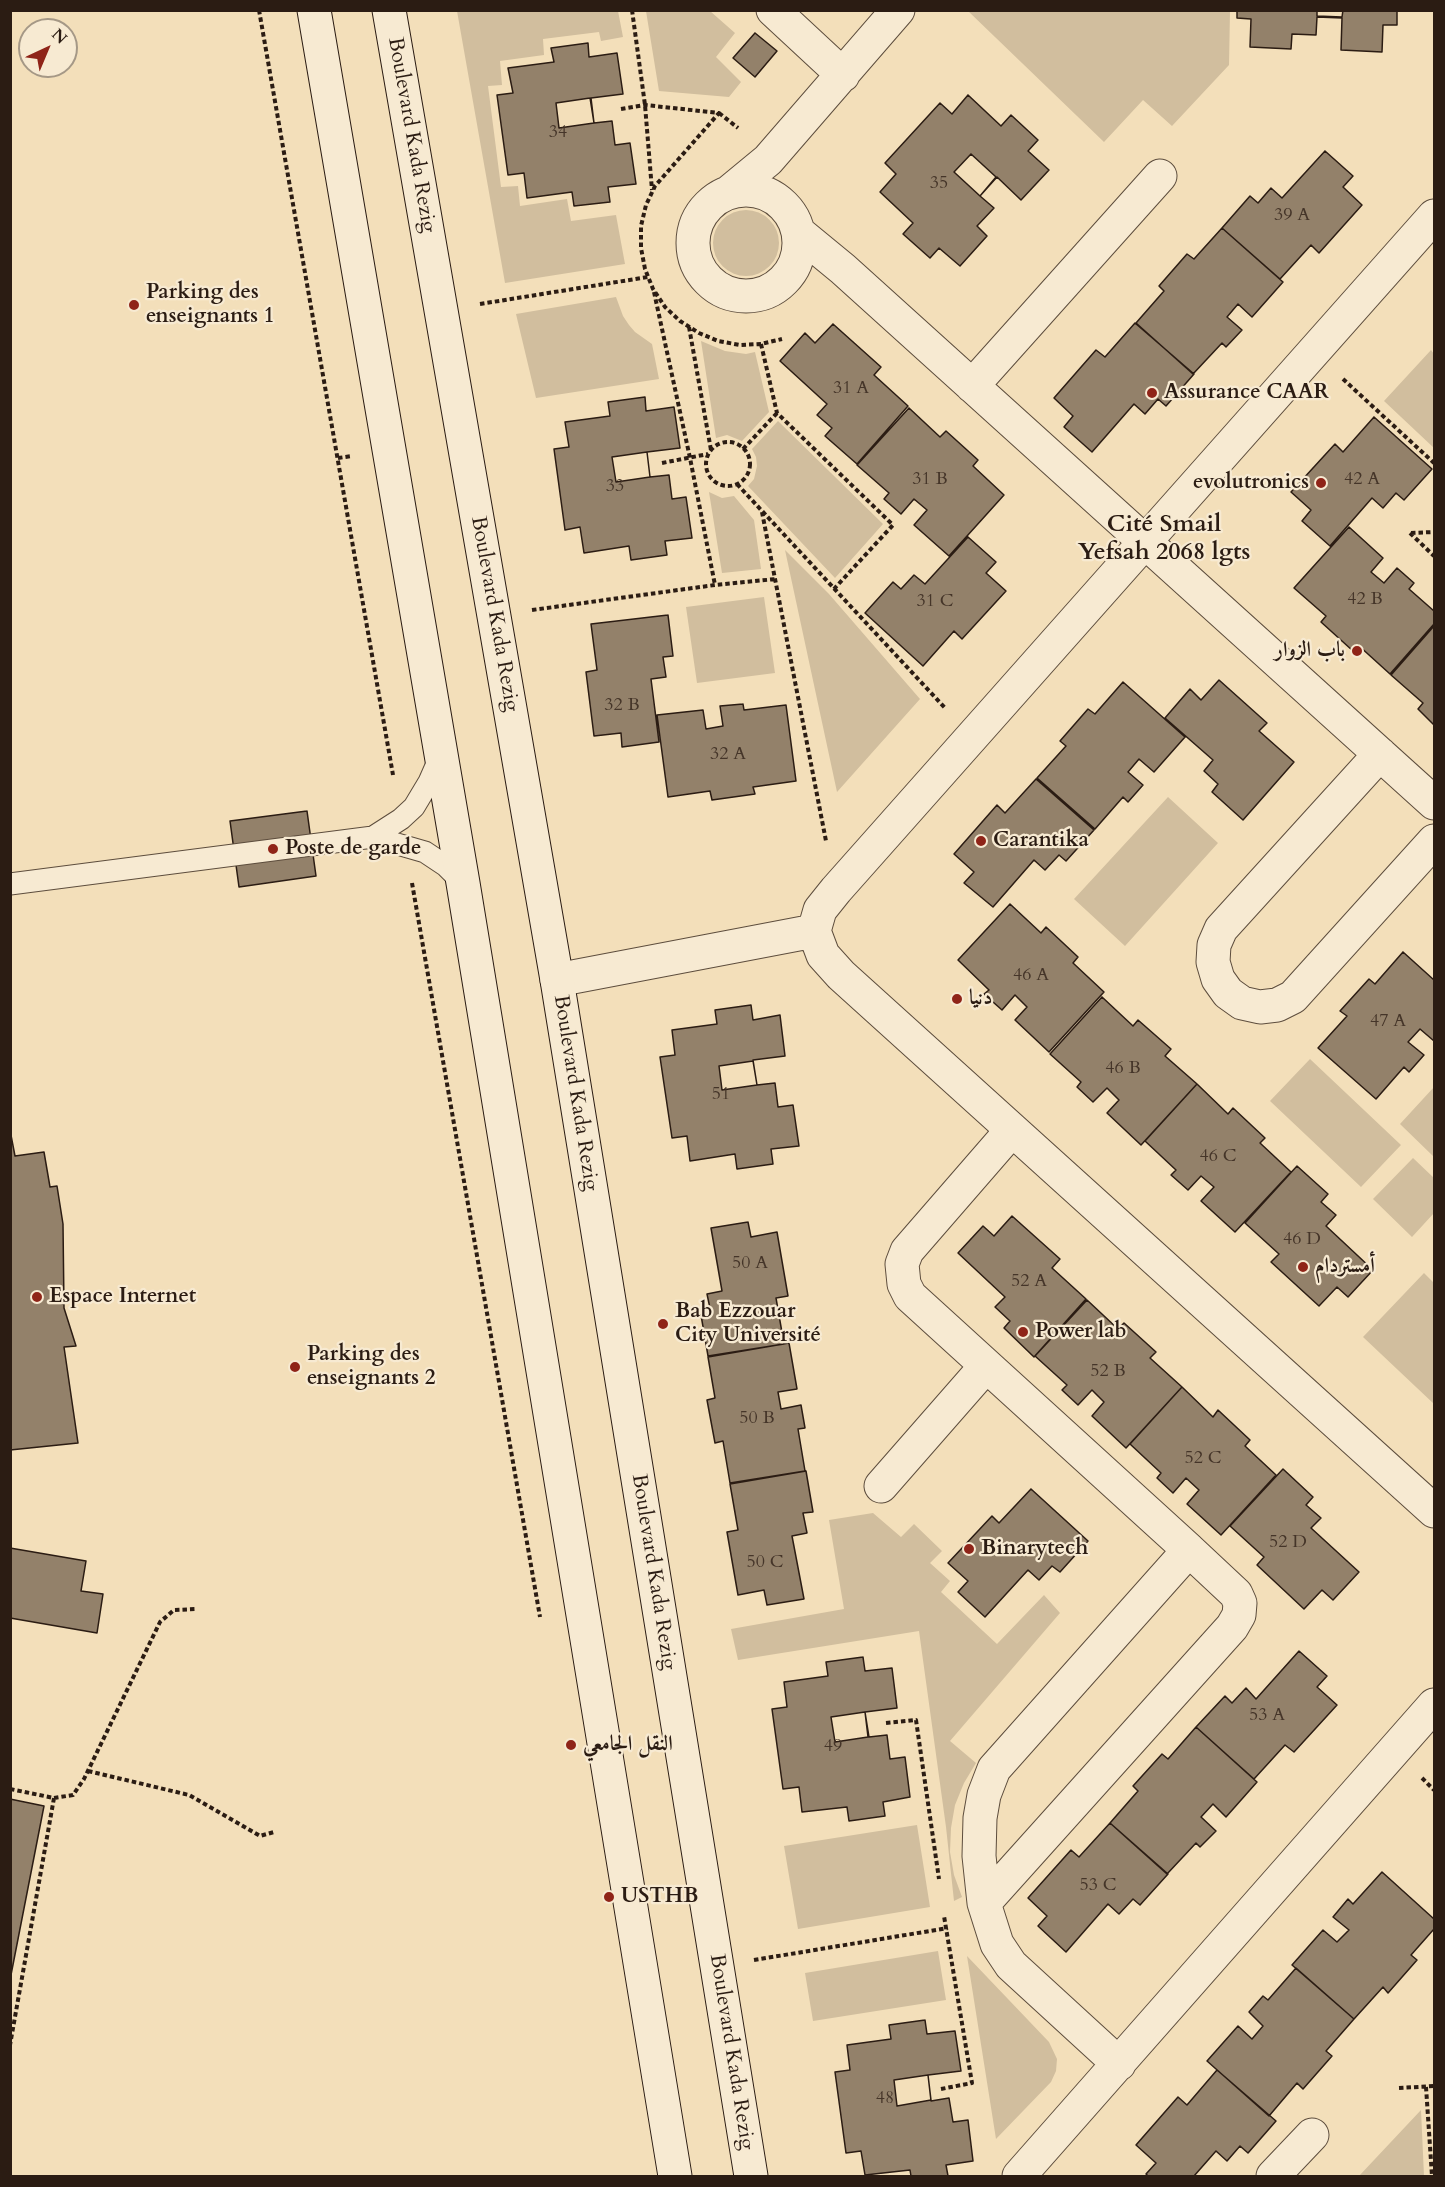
<!DOCTYPE html>
<meta charset="utf-8">
<style>
body{margin:0}
#map{position:relative;width:1445px;height:2187px;overflow:hidden;background:#f3dfba;font-family:Cardo,serif}
canvas{display:block}
.frame{position:absolute;inset:0;border:12px solid #2b1c13;pointer-events:none}
.north{position:absolute;left:18px;top:18px;width:60px;height:60px;box-sizing:border-box;background:#f7ead2;border:2px solid #a59886;border-radius:50%;rotate:44deg;font-size:16px;font-weight:700;line-height:24px;text-align:center;color:#2b1c13}
.north::after{content:'';display:block;margin:auto;width:21px;height:27px;background:#8f2418;clip-path:polygon(50% 0,100% 100%,50% 72%,0 100%)}
</style>
<div id="map">
<canvas width="1445" height="2187"></canvas>
<div class="frame"></div>
<div class="north">N</div>
</div>
<script>
const g = document.querySelector('canvas').getContext('2d');
g.lineJoin = 'round';
function paint(path, color) {
  g.fillStyle = color;
  g.fill(path, 'evenodd');
}
function toPath(rows) {
  const path = new Path2D();
  for (const r of rows) {
    if (r.length === 3) {
      path.moveTo(r[0] + r[2], r[1]);
      path.arc(r[0], r[1], r[2], 0, 2 * Math.PI);
      continue;
    }
    path.moveTo(r[0], r[1]);
    for (let i = 2; i < r.length; i += 2) path.lineTo(r[i], r[i + 1]);
  }
  return path;
}
function stroke(path, color, width, dash) {
  g.strokeStyle = color;
  g.lineWidth = width;
  g.lineCap = dash ? 'butt' : 'round';
  g.setLineDash(dash || []);
  g.stroke(path);
}
function drawText(font, color, halo, rows, align = 'center') {
  g.font = font + ' Cardo,Amiri,serif';
  g.lineWidth = 4.5;
  g.setLineDash([]);
  g.textBaseline = 'middle';
  g.strokeStyle = halo;
  g.fillStyle = color;
  for (const [text, x, y, turn = 0] of rows) {
    g.save();
    g.translate(x, y);
    g.rotate((+turn || 0) * Math.PI / 180);
    g.textAlign = isNaN(turn) ? turn : align;
    if (halo) g.strokeText(text, 0, 0);
    g.fillText(text, 0, 0);
    g.restore();
  }
}
paint(toPath([
 [457,11,618,11,623,37,601,41,599,32,543,39,544,55,500,61,502,85,488,86,501,187,518,186,520,206,567,199,571,221,616,215,625,264,505,283],
 [646,11,710,11,735,33,716,57,741,82,729,97,659,91],
 [968,11,1230,11,1229,65,1172,126,1143,100,1104,142],
 [746,243,33],
 [616,297,623,316,629,325,635,332,652,344,659,379,536,398,516,314],
 [701,341,725,351,746,354,755,352,769,412,742,441,727,435,716,438],
 [1431,350,1434,354,1434,448,1384,401],
 [778,421,883,524,835,578,748,486,754,479,757,466,756,457,752,449],
 [709,492,722,498,734,496,754,520,761,569,722,573],
 [785,550,829,594,920,699,837,792],
 [764,597,775,673,697,683,686,607],
 [1168,797,1218,843,1125,946,1074,899],
 [1310,1059,1401,1145,1361,1187,1270,1101],
 [1434,1087,1434,1157,1400,1124],
 [1413,1158,1434,1178,1434,1213,1412,1237,1373,1199],
 [1424,1273,1434,1283,1434,1404,1363,1337],
 [873,1513,901,1537,914,1524,942,1551,930,1563,950,1581,941,1592,997,1644,1044,1595,1060,1613,950,1741,976,1763,964,1783,955,1805,951,1828,950,1852,954,1875,962,1897,954,1901,946,1827,919,1631,738,1660,731,1629,844,1609,829,1520],
 [917,1825,930,1907,798,1929,784,1846],
 [938,1951,946,2000,813,2021,805,1973],
 [967,1956,1049,2042,1057,2059,1056,2071,1051,2082,996,2139],
 [1421,2110,1424,2176,1359,2176]
]), '#d1be9e');
const building = toPath([
 [1237,10,1397,10,1397,25,1383,25,1382,52,1341,50,1342,18,1317,17,1316,35,1292,34,1291,49,1250,47,1251,19,1237,18,1237,10],
 [1317,10,1343,10,1342,17,1317,16,1317,10],
 [755,33,777,51,755,77,733,58,755,33],
 [588,43,589,57,617,53,623,94,591,98,594,123,612,121,615,145,630,143,636,184,608,187,610,202,574,206,572,192,527,198,524,173,508,175,497,95,513,93,508,68,554,62,551,48,588,43],
 [968,95,1001,126,1011,115,1038,140,1028,151,1049,170,1021,200,997,177,980,196,994,208,977,226,987,236,960,266,939,248,930,258,903,234,913,223,880,192,896,174,885,163,940,103,952,114,968,95],
 [590,98,594,123,559,128,556,103,590,98],
 [1325,151,1353,176,1343,187,1362,205,1319,253,1311,245,1280,279,1222,228,1250,196,1258,203,1271,188,1282,198,1325,151],
 [971,154,996,177,980,196,954,172,971,154],
 [1222,228,1283,282,1252,317,1238,304,1227,317,1242,330,1226,347,1222,343,1193,374,1136,323,1164,291,1159,286,1187,254,1194,259,1222,228],
 [1135,323,1194,374,1166,406,1158,399,1145,414,1134,404,1092,452,1064,427,1073,416,1054,398,1096,350,1105,357,1135,323],
 [833,324,881,367,874,375,908,406,857,464,825,436,832,428,817,415,827,404,780,361,805,333,815,343,833,324],
 [645,397,646,411,674,407,680,448,647,452,650,477,669,475,672,499,686,497,692,538,665,541,667,555,631,560,629,546,584,553,580,527,565,530,554,449,569,447,565,422,610,416,608,402,645,397],
 [909,408,940,437,946,431,978,460,973,466,1004,495,949,556,914,525,927,510,914,499,901,514,884,499,889,493,857,465,909,408],
 [1374,417,1432,469,1404,500,1396,493,1383,508,1372,498,1330,546,1302,521,1311,510,1291,492,1335,444,1343,452,1374,417],
 [647,452,650,477,616,482,612,457,647,452],
 [1349,527,1383,558,1371,572,1384,583,1397,568,1414,583,1409,589,1434,611,1434,624,1390,674,1358,645,1353,651,1321,622,1326,616,1294,588,1349,527],
 [968,537,996,562,986,573,1006,591,962,639,954,631,923,666,865,613,893,582,901,589,914,575,925,584,968,537],
 [668,615,673,656,663,657,666,677,651,679,659,742,622,747,621,733,594,736,586,672,597,670,591,624,668,615],
 [1434,626,1434,725,1418,709,1423,703,1391,675,1434,626],
 [1219,680,1267,723,1259,731,1294,762,1243,820,1212,792,1218,784,1204,771,1213,760,1165,718,1190,689,1201,700,1219,680],
 [1123,682,1185,737,1154,772,1139,759,1128,772,1143,785,1128,802,1123,797,1095,829,1037,778,1066,746,1060,741,1088,709,1095,714,1123,682],
 [743,704,744,710,786,705,796,781,753,787,755,794,712,800,710,791,668,797,657,715,703,710,706,729,723,726,720,706,743,704],
 [1036,779,1094,830,1066,861,1059,855,1045,870,1034,860,993,907,964,883,974,872,954,854,997,805,1005,813,1036,779],
 [307,811,316,876,239,887,230,821,307,811],
 [1010,904,1041,933,1046,927,1078,957,1073,963,1104,992,1049,1052,1015,1020,1027,1007,1015,995,1002,1010,984,994,989,990,958,960,1010,904],
 [1403,952,1434,980,1434,1041,1420,1029,1408,1042,1424,1055,1409,1072,1404,1067,1376,1099,1318,1048,1347,1016,1340,1011,1369,979,1375,984,1403,952],
 [1102,997,1133,1026,1138,1020,1171,1049,1165,1056,1197,1084,1141,1145,1107,1113,1119,1100,1107,1088,1093,1102,1077,1087,1081,1082,1050,1054,1102,997],
 [751,1005,753,1020,780,1015,785,1056,753,1060,757,1085,775,1083,778,1107,793,1105,799,1146,771,1149,773,1164,737,1169,735,1154,690,1161,687,1136,672,1138,660,1057,675,1055,672,1030,717,1024,715,1010,751,1005],
 [753,1061,757,1085,722,1090,719,1066,753,1061],
 [1197,1084,1228,1114,1233,1108,1265,1138,1260,1143,1291,1172,1235,1232,1201,1201,1214,1187,1201,1176,1188,1190,1171,1175,1176,1170,1145,1141,1197,1084],
 [10,1130,15,1156,44,1152,50,1187,57,1186,63,1224,64,1308,76,1346,64,1347,78,1443,10,1450,10,1130],
 [1297,1166,1328,1194,1321,1202,1336,1215,1326,1226,1373,1270,1348,1297,1337,1287,1319,1306,1271,1262,1279,1254,1245,1223,1297,1166],
 [1012,1216,1060,1259,1052,1268,1086,1299,1034,1357,1004,1328,1010,1321,995,1307,1005,1297,958,1253,983,1226,994,1236,1012,1216],
 [748,1222,751,1237,777,1232,788,1296,776,1298,784,1344,708,1356,701,1315,711,1313,707,1294,722,1291,711,1228,748,1222],
 [1087,1300,1118,1329,1124,1323,1156,1352,1150,1358,1182,1387,1126,1448,1092,1416,1104,1402,1092,1390,1078,1405,1062,1390,1067,1385,1035,1356,1087,1300],
 [789,1343,797,1389,778,1392,781,1409,801,1405,805,1428,798,1429,805,1471,730,1483,723,1441,715,1443,707,1400,715,1398,708,1357,789,1343],
 [1182,1387,1213,1417,1218,1410,1250,1440,1245,1446,1276,1475,1221,1535,1187,1504,1199,1490,1186,1478,1173,1493,1157,1478,1161,1473,1130,1444,1182,1387],
 [1283,1469,1313,1497,1306,1505,1321,1518,1311,1528,1359,1572,1333,1600,1322,1590,1304,1609,1257,1565,1264,1557,1230,1526,1283,1469],
 [806,1471,813,1512,803,1513,807,1533,792,1536,804,1599,767,1605,764,1590,738,1595,727,1532,738,1530,730,1484,806,1471],
 [1031,1489,1088,1541,1060,1572,1052,1566,1039,1580,1028,1570,985,1617,958,1592,968,1581,948,1563,992,1516,999,1523,1031,1489],
 [10,1548,86,1561,81,1591,103,1594,97,1633,10,1618,10,1548],
 [1299,1651,1327,1676,1317,1687,1337,1705,1294,1752,1285,1745,1254,1779,1196,1727,1225,1696,1232,1703,1246,1688,1256,1699,1299,1651],
 [863,1657,865,1671,892,1668,897,1708,865,1712,869,1737,887,1735,890,1759,905,1757,910,1797,883,1802,885,1816,849,1821,847,1807,802,1812,799,1787,783,1789,772,1709,787,1707,784,1682,828,1676,826,1662,863,1657],
 [865,1712,868,1737,835,1742,831,1717,865,1712],
 [1196,1727,1257,1782,1226,1817,1213,1804,1201,1817,1216,1831,1200,1847,1196,1843,1167,1874,1110,1823,1138,1791,1133,1786,1162,1754,1168,1759,1196,1727],
 [10,1799,44,1806,10,1980,10,1799],
 [1110,1823,1168,1874,1140,1905,1133,1899,1119,1914,1108,1904,1066,1952,1038,1926,1047,1916,1028,1898,1071,1850,1079,1857,1110,1823],
 [1382,1872,1434,1919,1434,1929,1411,1955,1417,1960,1388,1993,1383,1987,1354,2019,1292,1965,1323,1930,1337,1942,1349,1930,1333,1917,1348,1899,1353,1904,1382,1872],
 [1296,1968,1354,2019,1326,2051,1332,2056,1303,2089,1297,2083,1269,2116,1207,2061,1238,2026,1252,2039,1263,2026,1249,2012,1263,1996,1268,2000,1296,1968],
 [925,2020,927,2034,955,2031,961,2071,928,2075,931,2101,949,2098,953,2122,968,2120,973,2161,946,2165,948,2176,911,2176,910,2170,865,2175,861,2151,846,2153,835,2072,850,2070,847,2045,891,2039,889,2025,925,2020],
 [1217,2070,1276,2121,1248,2153,1240,2146,1227,2161,1216,2151,1194,2176,1148,2176,1146,2174,1156,2163,1136,2145,1178,2097,1187,2105,1217,2070],
 [928,2075,931,2100,897,2106,894,2080,928,2075]
]);
paint(building, '#93816a');
stroke(building, '#2b1c13', 1.5);
const service = toPath([
 [373,837,401,819,414,807,429,782,440,757],
 [10,884,373,837,425,852,446,866,463,883]
]);
const minor = toPath([
 [773,10,843,75],
 [746,243,53],
 [728,193,768,160,898,10],
 [1434,216,836,890,820,910,814,931,823,955,841,975,1434,1511],
 [798,232,843,269,1434,803],
 [972,386,1160,176],
 [1380,754,1221,929,1214,945,1213,962,1218,979,1228,993,1242,1003,1260,1007,1277,1005,1293,997,1434,841],
 [557,980,814,931],
 [1012,1130,907,1251,902,1264,904,1284,910,1296,921,1306,1189,1550,994,1769,984,1795,980,1818,979,1856,984,1903,997,1944,1011,1965,1119,2064],
 [881,1486,986,1366],
 [984,1903,1232,1627,1239,1615,1240,1603,1236,1594,1189,1550],
 [1019,2176,1434,1705],
 [1273,2176,1312,2135]
]);
const secondary = toPath([
 [314,10,463,883,675,2176],
 [389,10,557,980,751,2176]
]);
stroke(service, '#5d4d3d', 23);
stroke(minor, '#5d4d3d', 35);
stroke(secondary, '#2b1c13', 35);
stroke(toPath([
 [259,10,393,775],
 [632,10,645,105,652,190],
 [621,109,645,105,719,113,655,186,646,205,641,226,641,248,645,269,653,289,665,307,680,321,699,333,718,341,740,345,761,344,782,339],
 [719,113,738,128],
 [654,292,690,458,715,585],
 [480,304,648,277],
 [689,327,711,450],
 [761,344,777,413,893,525,834,589],
 [1343,379,1434,463],
 [728,464,22],
 [743,449,777,413],
 [338,458,352,456],
 [662,463,708,454],
 [737,484,946,709],
 [762,512,826,841],
 [1410,533,1434,556],
 [1411,533,1434,532],
 [532,610,715,585,776,579],
 [412,883,540,1617],
 [886,1723,916,1720,939,1879],
 [88,1771,189,1795,260,1836,274,1832],
 [1422,1778,1434,1790],
 [10,1789,54,1798,10,2045],
 [54,1798,73,1795,84,1779,160,1622,174,1610,197,1609],
 [754,1960,948,1928],
 [1426,2087,1432,2176],
 [1399,2088,1434,2086],
 [941,2089,972,2083,944,1916]
]), '#2b1c13', 4, [4.5, 3]);
stroke(service, '#f7ead2', 21);
stroke(minor, '#f7ead2', 33);
stroke(secondary, '#f7ead2', 33);
for (const [x, y, r, color] of [
 [134,305,6,"#8f2418"],
 [1152,393,6,"#8f2418"],
 [1321,483,6,"#8f2418"],
 [1357,651,6,"#8f2418"],
 [981,841,6,"#8f2418"],
 [273,849,6,"#8f2418"],
 [957,999,6,"#8f2418"],
 [1303,1267,6,"#8f2418"],
 [37,1297,6,"#8f2418"],
 [663,1324,6,"#8f2418"],
 [1023,1332,6,"#8f2418"],
 [295,1367,6,"#8f2418"],
 [969,1549,6,"#8f2418"],
 [571,1745,6,"#8f2418"],
 [609,1897,6,"#8f2418"]
]) {
  const dot = new Path2D();
  dot.arc(x, y, r, 0, 2 * Math.PI);
  g.fillStyle = color;
  g.fill(dot);
  stroke(dot, '#f7ead2', 2);
}
drawText('18px', '#453529', null, [
 ["34",558,133],
 ["35",939,184],
 ["39 A",1292,216],
 ["31 A",851,389],
 ["31 B",930,480],
 ["42 A",1362,480],
 ["33",615,487],
 ["42 B",1365,600],
 ["31 C",935,602],
 ["32 B",622,706],
 ["32 A",728,755],
 ["46 A",1031,976],
 ["47 A",1388,1022],
 ["46 B",1123,1069],
 ["51",721,1095],
 ["46 C",1218,1157],
 ["46 D",1302,1240],
 ["50 A",750,1264],
 ["52 A",1029,1282],
 ["52 B",1108,1372],
 ["50 B",757,1419],
 ["52 C",1203,1459],
 ["52 D",1288,1543],
 ["50 C",765,1563],
 ["53 A",1267,1716],
 ["49",833,1747],
 ["53 C",1098,1886],
 ["48",885,2099]
]);
drawText('21px', '#2b1c13', '#f7ead2', [
 ["Boulevard Kada Rezig",411,135,80],
 ["Boulevard Kada Rezig",494,614,80],
 ["Boulevard Kada Rezig",575,1093,81],
 ["Boulevard Kada Rezig",653,1572,81],
 ["Boulevard Kada Rezig",731,2052,81]
]);
drawText('bold 21px', '#2b1c13', '#f7ead2', [
 ["Parking des",146,293],
 ["enseignants 1",146,317],
 ["Assurance CAAR",1164,393],
 ["evolutronics",1309,483,"right"],
 ["باب الزوار",1345,651,"right"],
 ["Carantika",993,841],
 ["Poste de garde",285,849],
 ["دنيا",969,999],
 ["أمستردام",1315,1267],
 ["Espace Internet",49,1297],
 ["Bab Ezzouar",675,1312],
 ["City Université",675,1336],
 ["Power lab",1035,1332],
 ["Parking des",307,1355],
 ["enseignants 2",307,1379],
 ["Binarytech",981,1549],
 ["النقل الجامعي",583,1745],
 ["USTHB",621,1897]
], 'left');
drawText('bold 24px', '#2b1c13', '#f7ead2', [
 ["Cité Smail",1164,525],
 ["Yefsah 2068 lgts",1164,553]
]);
</script>
